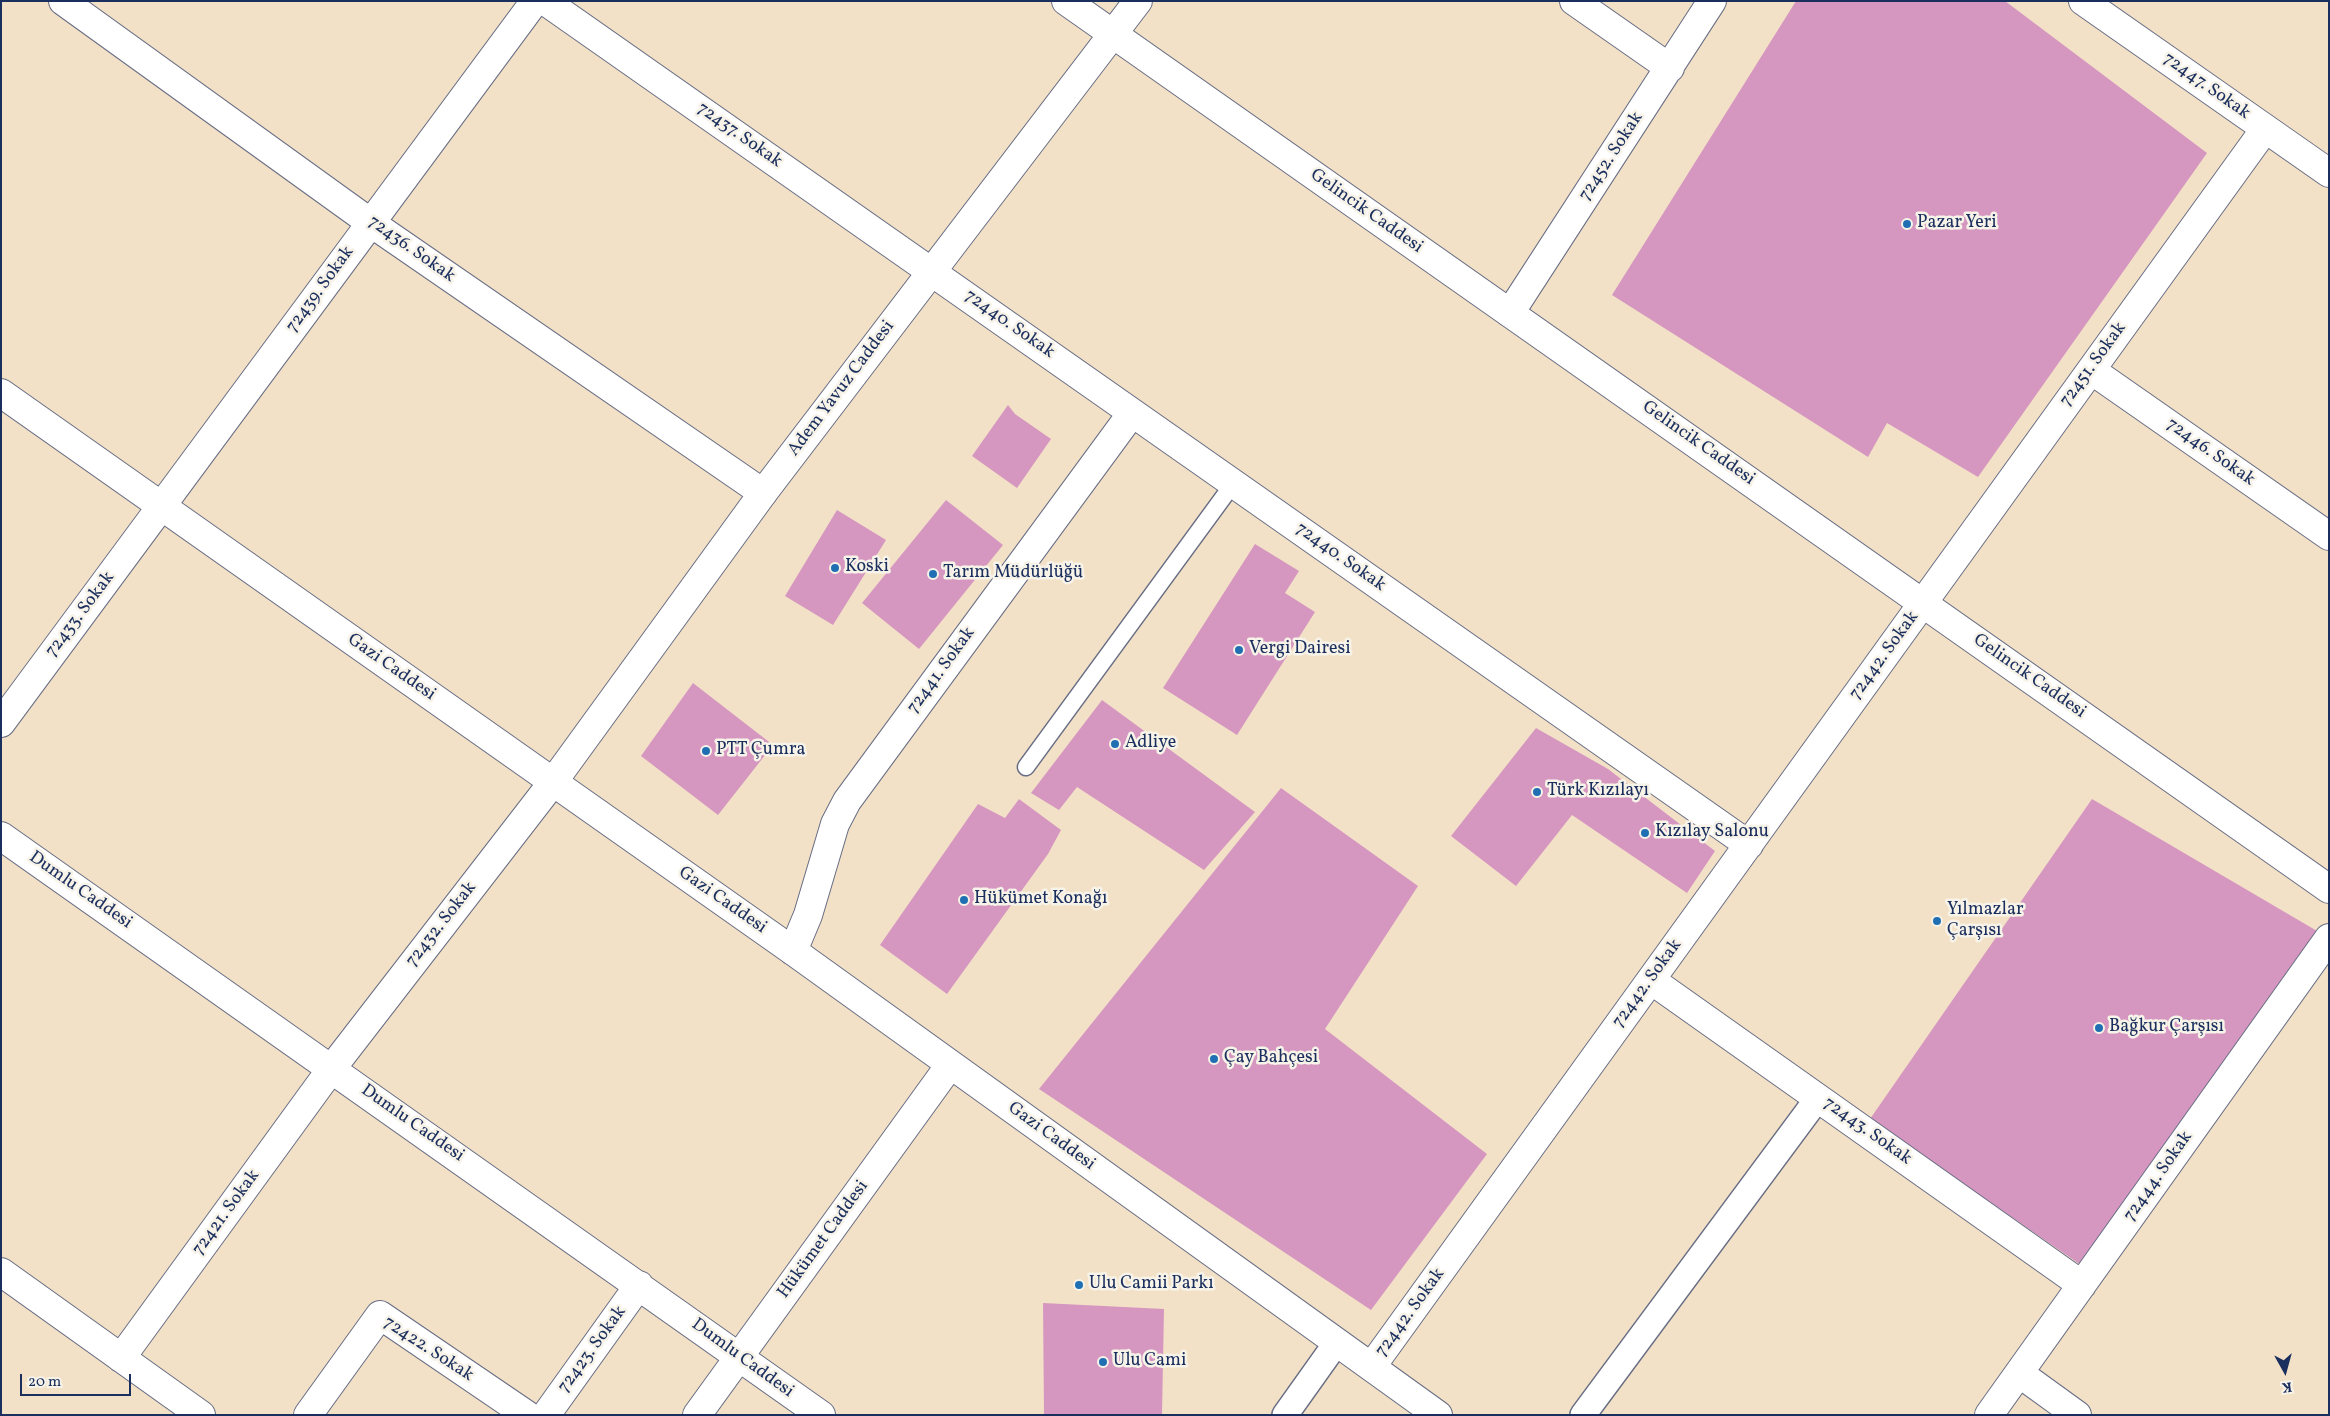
<!DOCTYPE html>
<meta charset="utf-8">
<style>
body{margin:0}
#map{position:relative;width:2330px;height:1416px;overflow:hidden;background:#f3e1c7;font-family:Vollkorn,serif}
canvas{display:block}
.frame{position:absolute;inset:0;border:2px solid #1b2f5e;pointer-events:none}
.north{position:absolute;left:2260px;top:1346px;width:50px;height:50px;-webkit-text-stroke:4px #f7f3e8;paint-order:stroke;rotate:173deg;font-size:14px;font-weight:700;line-height:20px;text-align:center;color:#1b2f5e}
.north::after{content:'';display:block;margin:auto;width:18px;height:22px;background:#1b2f5e;clip-path:polygon(50% 0,100% 100%,50% 72%,0 100%)}
.scale{position:absolute;left:20px;top:1374px;width:111px;height:22px;box-sizing:border-box;border:2px solid #1b2f5e;border-top:0;padding-left:6px;font-size:15px;line-height:18px;white-space:nowrap;color:#1b2f5e;-webkit-text-stroke:4px #f7f3e8;paint-order:stroke}
</style>
<div id="map">
<canvas width="2330" height="1416"></canvas>
<div class="frame"></div>
<div class="north">K</div>
<div class="scale">20 m</div>
</div>
<script>
const g = document.querySelector('canvas').getContext('2d');
g.lineJoin = 'round';
function paint(path, color) {
  g.fillStyle = color;
  g.fill(path, 'evenodd');
}
function toPath(rows) {
  const path = new Path2D();
  for (const r of rows) {
    path.moveTo(r[0], r[1]);
    for (let i = 2; i < r.length; i += 2) path.lineTo(r[i], r[i + 1]);
  }
  return path;
}
function stroke(path, color, width, dash) {
  g.strokeStyle = color;
  g.lineWidth = width;
  g.lineCap = dash ? 'butt' : 'round';
  g.setLineDash(dash || []);
  g.stroke(path);
}
function drawText(font, color, halo, rows, align = 'center') {
  g.font = font + ' Vollkorn,serif';
  g.lineWidth = 5;
  g.setLineDash([]);
  g.textBaseline = 'middle';
  g.strokeStyle = halo;
  g.fillStyle = color;
  for (const [text, x, y, turn = 0] of rows) {
    g.save();
    g.translate(x, y);
    g.rotate((+turn || 0) * Math.PI / 180);
    g.textAlign = isNaN(turn) ? turn : align;
    if (halo) g.strokeText(text, 0, 0);
    g.fillText(text, 0, 0);
    g.restore();
  }
}
paint(toPath([
 [1796,1,2005,1,2207,153,1978,477,1887,423,1868,457,1612,295],
 [1008,405,1015,414,1051,439,1017,488,972,456],
 [946,500,1003,545,919,649,862,603],
 [837,510,886,540,833,625,785,596],
 [1255,544,1299,571,1285,593,1315,612,1237,735,1163,688],
 [693,683,773,745,718,815,641,756],
 [1102,700,1255,812,1204,870,1077,787,1059,810,1031,793],
 [1536,728,1608,769,1715,851,1687,893,1572,815,1516,886,1451,836],
 [1281,788,1418,886,1325,1029,1487,1154,1371,1310,1039,1089],
 [1019,799,1061,830,1048,854,947,994,880,945,978,804,1005,818],
 [2092,799,2329,938,2091,1272,1870,1119],
 [1043,1303,1164,1309,1162,1415,1044,1415]
]), '#d597c0');
const service = toPath([
 [1026,767,1233,484]
]);
const pedestrian = toPath([
 [1285,1415,1337,1342],
 [1583,1415,1818,1098]
]);
const minor = toPath([
 [63,1,371,223,763,493],
 [545,1,1749,845],
 [1574,1,1670,68],
 [2083,1,2329,173],
 [1510,313,1712,1],
 [2091,370,2329,536],
 [1,723,535,1],
 [1,836,821,1415],
 [793,951,808,915,835,824,847,801,1132,413],
 [1651,980,2082,1285],
 [121,1358,332,1068,553,782],
 [1372,1366,2265,129],
 [2019,1373,2077,1415],
 [308,1415,380,1315,527,1415],
 [546,1415,639,1285],
 [1989,1415,2329,938]
]);
const tertiary = toPath([
 [1066,1,2329,889],
 [1,393,793,951,1438,1415],
 [553,782,763,493,1138,1],
 [1,1272,201,1415],
 [697,1415,950,1065]
]);
stroke(service, '#676d83', 19);
stroke(pedestrian, '#676d83', 28);
stroke(minor, '#676d83', 30);
stroke(tertiary, '#676d83', 30);
stroke(service, '#fff', 16);
stroke(pedestrian, '#fff', 25);
stroke(minor, '#fff', 28);
stroke(tertiary, '#fff', 28);
for (const [x, y, r, color] of [
 [1907,224,5,"#1f6fb2"],
 [835,568,5,"#1f6fb2"],
 [933,574,5,"#1f6fb2"],
 [1239,650,5,"#1f6fb2"],
 [1115,744,5,"#1f6fb2"],
 [706,751,5,"#1f6fb2"],
 [1537,792,5,"#1f6fb2"],
 [1645,833,5,"#1f6fb2"],
 [964,900,5,"#1f6fb2"],
 [1937,921,5,"#1f6fb2"],
 [2099,1028,5,"#1f6fb2"],
 [1214,1059,5,"#1f6fb2"],
 [1079,1285,5,"#1f6fb2"],
 [1103,1362,5,"#1f6fb2"]
]) {
  const dot = new Path2D();
  dot.arc(x, y, r, 0, 2 * Math.PI);
  g.fillStyle = color;
  g.fill(dot);
  stroke(dot, '#f7f3e8', 2);
}
drawText('18px', '#1b2f5e', '#f7f3e8', [
 ["72447. Sokak",2206,87,35],
 ["72437. Sokak",739,136,35],
 ["72452. Sokak",1612,157,-57],
 ["Gelincik Caddesi",1366,212,35],
 ["72436. Sokak",411,250,35],
 ["72439. Sokak",321,290,-54],
 ["72440. Sokak",1009,325,35],
 ["72451. Sokak",2094,365,-54],
 ["Adem Yavuz Caddesi",842,389,-53],
 ["Gelincik Caddesi",1698,444,35],
 ["72446. Sokak",2210,453,35],
 ["72440. Sokak",1340,558,35],
 ["72433. Sokak",81,615,-53],
 ["72442. Sokak",1885,656,-54],
 ["Gazi Caddesi",391,668,35],
 ["72441. Sokak",942,671,-54],
 ["Gelincik Caddesi",2029,677,35],
 ["Dumlu Caddesi",80,891,35],
 ["Gazi Caddesi",722,901,35],
 ["72432. Sokak",442,925,-52],
 ["72442. Sokak",1648,984,-54],
 ["Dumlu Caddesi",412,1124,35],
 ["72443. Sokak",1867,1132,35],
 ["Gazi Caddesi",1051,1137,36],
 ["72444. Sokak",2159,1177,-55],
 ["72421. Sokak",227,1213,-54],
 ["Hükümet Caddesi",824,1240,-54],
 ["72442. Sokak",1411,1313,-54],
 ["72422. Sokak",428,1350,33],
 ["72423. Sokak",593,1350,-54],
 ["Dumlu Caddesi",742,1359,36]
]);
drawText('18px', '#1b2f5e', '#f7f3e8', [
 ["Pazar Yeri",1917,224],
 ["Koski",845,568],
 ["Tarım Müdürlüğü",943,574],
 ["Vergi Dairesi",1249,650],
 ["Adliye",1125,744],
 ["PTT Çumra",716,751],
 ["Türk Kızılayı",1547,792],
 ["Kızılay Salonu",1655,833],
 ["Hükümet Konağı",974,900],
 ["Yılmazlar",1947,911],
 ["Çarşısı",1947,932],
 ["Bağkur Çarşısı",2109,1028],
 ["Çay Bahçesi",1224,1059],
 ["Ulu Camii Parkı",1089,1285],
 ["Ulu Cami",1113,1362]
], 'left');
</script>
